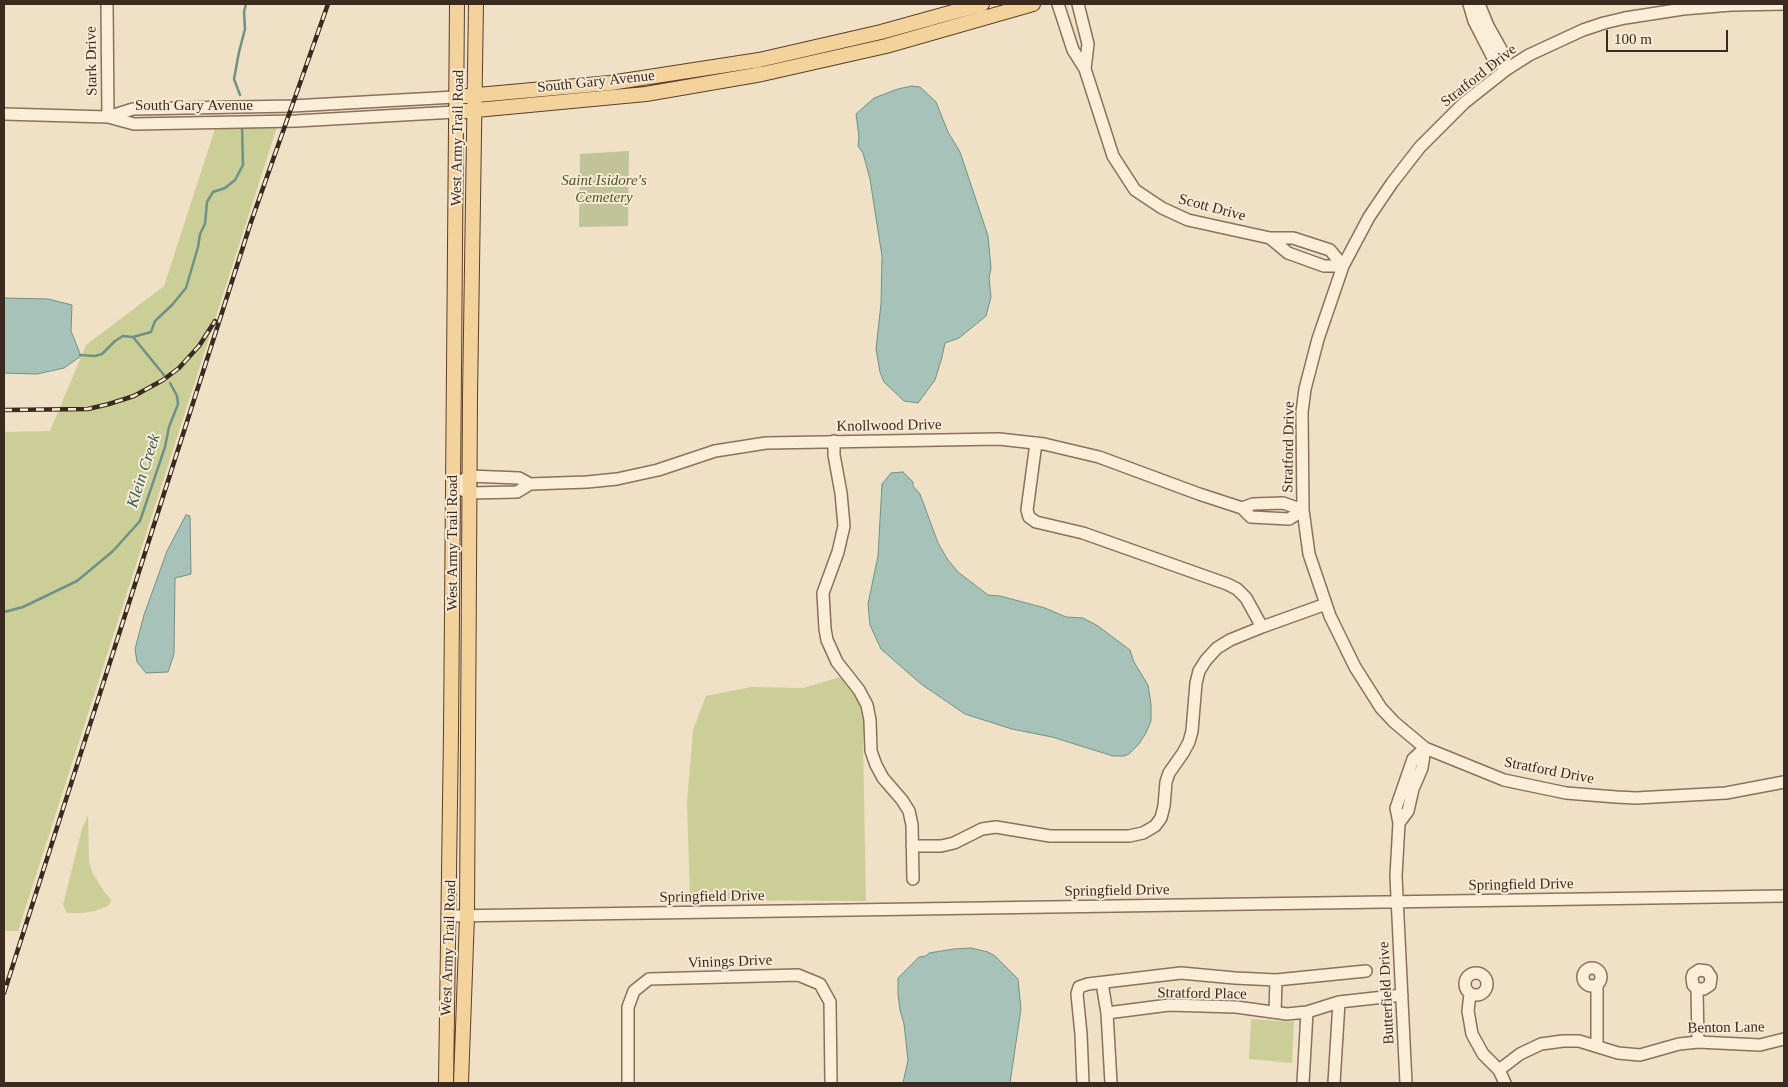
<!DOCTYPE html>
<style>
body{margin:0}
#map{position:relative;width:1788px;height:1087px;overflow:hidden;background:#f0e0c5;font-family:Georgia,serif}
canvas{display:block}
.frame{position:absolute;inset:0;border:5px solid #3b2a1f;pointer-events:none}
.scale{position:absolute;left:1606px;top:30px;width:122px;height:22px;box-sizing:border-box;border:2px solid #3b2a1f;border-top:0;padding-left:6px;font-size:15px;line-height:18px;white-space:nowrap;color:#3b2a1f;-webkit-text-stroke:4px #f7ead5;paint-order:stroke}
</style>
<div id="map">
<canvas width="1788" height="1087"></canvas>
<div class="frame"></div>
<div class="scale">100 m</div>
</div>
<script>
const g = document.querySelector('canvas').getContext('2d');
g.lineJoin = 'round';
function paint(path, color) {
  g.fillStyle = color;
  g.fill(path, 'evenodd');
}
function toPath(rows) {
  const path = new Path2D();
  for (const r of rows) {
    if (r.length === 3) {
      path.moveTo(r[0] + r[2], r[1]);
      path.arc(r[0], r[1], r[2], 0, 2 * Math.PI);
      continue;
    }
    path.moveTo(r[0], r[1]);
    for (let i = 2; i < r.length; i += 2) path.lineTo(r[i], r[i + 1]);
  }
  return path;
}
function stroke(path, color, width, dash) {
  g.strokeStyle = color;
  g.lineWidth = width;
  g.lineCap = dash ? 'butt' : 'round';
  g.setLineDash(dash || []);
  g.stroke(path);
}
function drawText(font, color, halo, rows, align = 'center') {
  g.font = font + ' Georgia,serif';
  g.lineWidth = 4;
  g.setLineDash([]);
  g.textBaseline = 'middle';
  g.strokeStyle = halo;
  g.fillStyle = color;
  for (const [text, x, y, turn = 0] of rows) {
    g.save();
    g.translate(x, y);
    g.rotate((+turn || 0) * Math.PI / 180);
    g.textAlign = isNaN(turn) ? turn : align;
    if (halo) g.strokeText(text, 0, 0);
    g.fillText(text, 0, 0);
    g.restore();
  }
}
paint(toPath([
 [277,127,18,931,4,931,4,432,50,431,86,345,164,286,215,129],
 [840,677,858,700,865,719,863,739,866,901,690,900,687,802,693,730,706,696,751,687,803,688],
 [88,815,89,861,92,872,105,893,111,899,110,903,108,906,95,911,83,913,67,913,63,905,82,829],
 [1251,1019,1294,1022,1292,1063,1249,1059]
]), '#ccce98');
paint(toPath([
 [629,151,628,226,579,227,580,154]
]), '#c1c398');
const water = toPath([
 [912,86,920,87,936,102,948,132,960,152,988,236,991,268,989,278,991,297,986,316,959,338,945,343,942,357,935,380,918,403,904,401,884,382,880,372,876,349,881,304,882,256,870,179,863,153,858,146,859,137,856,114,874,98,898,89,912,86],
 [4,298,48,299,72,305,71,331,81,356,64,368,37,374,4,373,4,298],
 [903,472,913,482,913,486,920,494,938,543,948,560,958,572,988,595,1000,596,1045,608,1066,617,1083,618,1098,626,1130,650,1134,662,1148,685,1151,704,1151,721,1146,733,1139,744,1129,754,1124,756,1113,756,1052,737,1012,729,965,714,921,684,881,649,870,625,868,604,878,556,882,484,891,473,903,472],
 [186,515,190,516,191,574,175,578,174,654,168,672,146,673,137,662,135,649,144,615,167,551,186,515],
 [971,948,988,952,995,956,1018,979,1021,1009,1010,1083,903,1083,908,1060,904,1024,900,1010,898,994,898,978,919,957,926,956,929,953,954,949,971,948]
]);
paint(water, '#a7c3b9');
stroke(water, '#6d9286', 1);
stroke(toPath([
 [240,95,234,79,239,52,245,29,244,12,246,4],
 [133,337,151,332,155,321,172,305,186,288,198,247,200,234,205,224,207,202,213,192,225,188,235,180,243,165,242,126],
 [80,355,95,356,102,354,115,341,123,336,133,337,164,375],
 [4,612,23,607,77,581,113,551,140,521,165,447,169,427,178,404,177,396,170,383]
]), '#6d9286', 2.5);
const minor = toPath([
 [107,4,108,117],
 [1058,4,1073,50,1085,69,1113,156,1135,190,1162,208,1188,220,1270,238,1293,238,1330,250,1343,266],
 [1078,4,1088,44,1085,69],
 [1469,4,1474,21,1492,56,1507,69],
 [1479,4,1488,26,1502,51,1507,69],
 [1784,4,1731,5,1683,9,1625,18,1604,23,1583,30,1529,55,1507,69,1464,103,1420,147,1392,183,1369,217,1343,266,1318,339,1305,389,1302,412,1303,510,1309,554,1330,616,1355,667,1381,708,1394,722,1425,748,1504,780,1566,793,1616,797,1636,798,1726,793,1784,782],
 [4,114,108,117,134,124,296,121,455,112],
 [108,117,133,109,292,106,455,97],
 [1270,238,1288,253,1324,266,1343,266],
 [834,441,834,455,841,493,844,526,838,552,823,593,825,629,827,640,837,662,859,690,867,705,870,720,871,751,876,765,883,778,902,800,909,811,912,825,913,879],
 [1036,443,1027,510,1029,517,1036,522,1083,533,1227,584,1237,589,1246,598,1262,627,1326,604],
 [463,480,469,476,519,478,530,484],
 [454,486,469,493,517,492,530,484,587,482,617,479,658,470,715,451,766,443,999,439,1044,444,1099,457,1199,494,1242,508,1251,517,1289,519,1303,510],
 [1242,508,1253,504,1283,503,1303,510],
 [1399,823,1408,811,1413,789,1422,768,1425,748],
 [912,846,941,846,954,843,982,829,996,827,1050,836,1129,836,1143,833,1155,826,1161,818,1164,806,1166,782,1169,773,1183,753,1189,742,1192,731,1196,683,1199,671,1206,660,1217,648,1230,640,1262,627],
 [449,916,1784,896],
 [1592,977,9],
 [1476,984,11],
 [1276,980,1366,971],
 [1102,983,1107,1013],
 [1597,985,1597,1045],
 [1697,989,1704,989,1710,985,1711,977,1707,971,1699,970,1693,974,1692,978,1693,985,1697,989,1698,1042],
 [1470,994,1468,1011,1472,1034,1483,1054,1499,1070,1505,1083],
 [1499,1070,1520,1054,1541,1044,1563,1041,1579,1041,1618,1053,1640,1055,1679,1044,1698,1042,1760,1045,1784,1039],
 [628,1083,628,1007,634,991,649,979,798,975,820,984,830,1002,831,1083],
 [1083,1083,1081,1034,1077,994,1079,987,1088,984,1181,973,1235,978,1276,980,1275,1012],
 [1111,1083,1107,1013,1169,1005,1236,1007,1287,1014,1307,1012,1339,1002,1402,995],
 [1303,1083,1307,1012],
 [1334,1083,1339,1002],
 [1406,1083,1396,876,1399,823,1396,808,1413,759,1425,748]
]);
const major = toPath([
 [455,97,610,83,759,60,881,32,982,4],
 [455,112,646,94,762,74,886,46,1033,4],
 [446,1083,451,732,457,4],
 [461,1083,467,916,470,397,476,4]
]);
stroke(minor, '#8b715a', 14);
stroke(major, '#593f2e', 16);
stroke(minor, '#faeed9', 11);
stroke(major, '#f3d29c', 14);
const rail = toPath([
 [4,410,88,409,109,404,134,396,163,380,179,368,199,346,215,321],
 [4,993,251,222,328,4]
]);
stroke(rail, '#3b2a1f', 4.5);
stroke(rail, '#f7ead5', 2.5, [8]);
drawText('15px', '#3b2a1f', '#f7ead5', [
 ["Stark Drive",92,61,-91],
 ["Stratford Drive",1479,76,-38],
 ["South Gary Avenue",596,82,-6],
 ["South Gary Avenue",194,106],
 ["West Army Trail Road",458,138,-89],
 ["Scott Drive",1212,208,15],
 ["Knollwood Drive",889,426,-1],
 ["Stratford Drive",1289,447,-89],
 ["West Army Trail Road",453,543,-90],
 ["Stratford Drive",1549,771,11],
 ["Springfield Drive",1521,885,-1],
 ["Springfield Drive",1117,891,-1],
 ["Springfield Drive",712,897,-1],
 ["West Army Trail Road",449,948,-88],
 ["Vinings Drive",730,962,-2],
 ["Butterfield Drive",1387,993,-93],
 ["Stratford Place",1202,994,1],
 ["Benton Lane",1726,1028,-1]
]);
drawText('italic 15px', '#4f5825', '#f7ead5', [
 ["Saint Isidore's",604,181],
 ["Cemetery",604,198]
]);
drawText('italic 16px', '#2d5b55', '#f7ead5', [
 ["Klein Creek",144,471,-72]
]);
</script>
